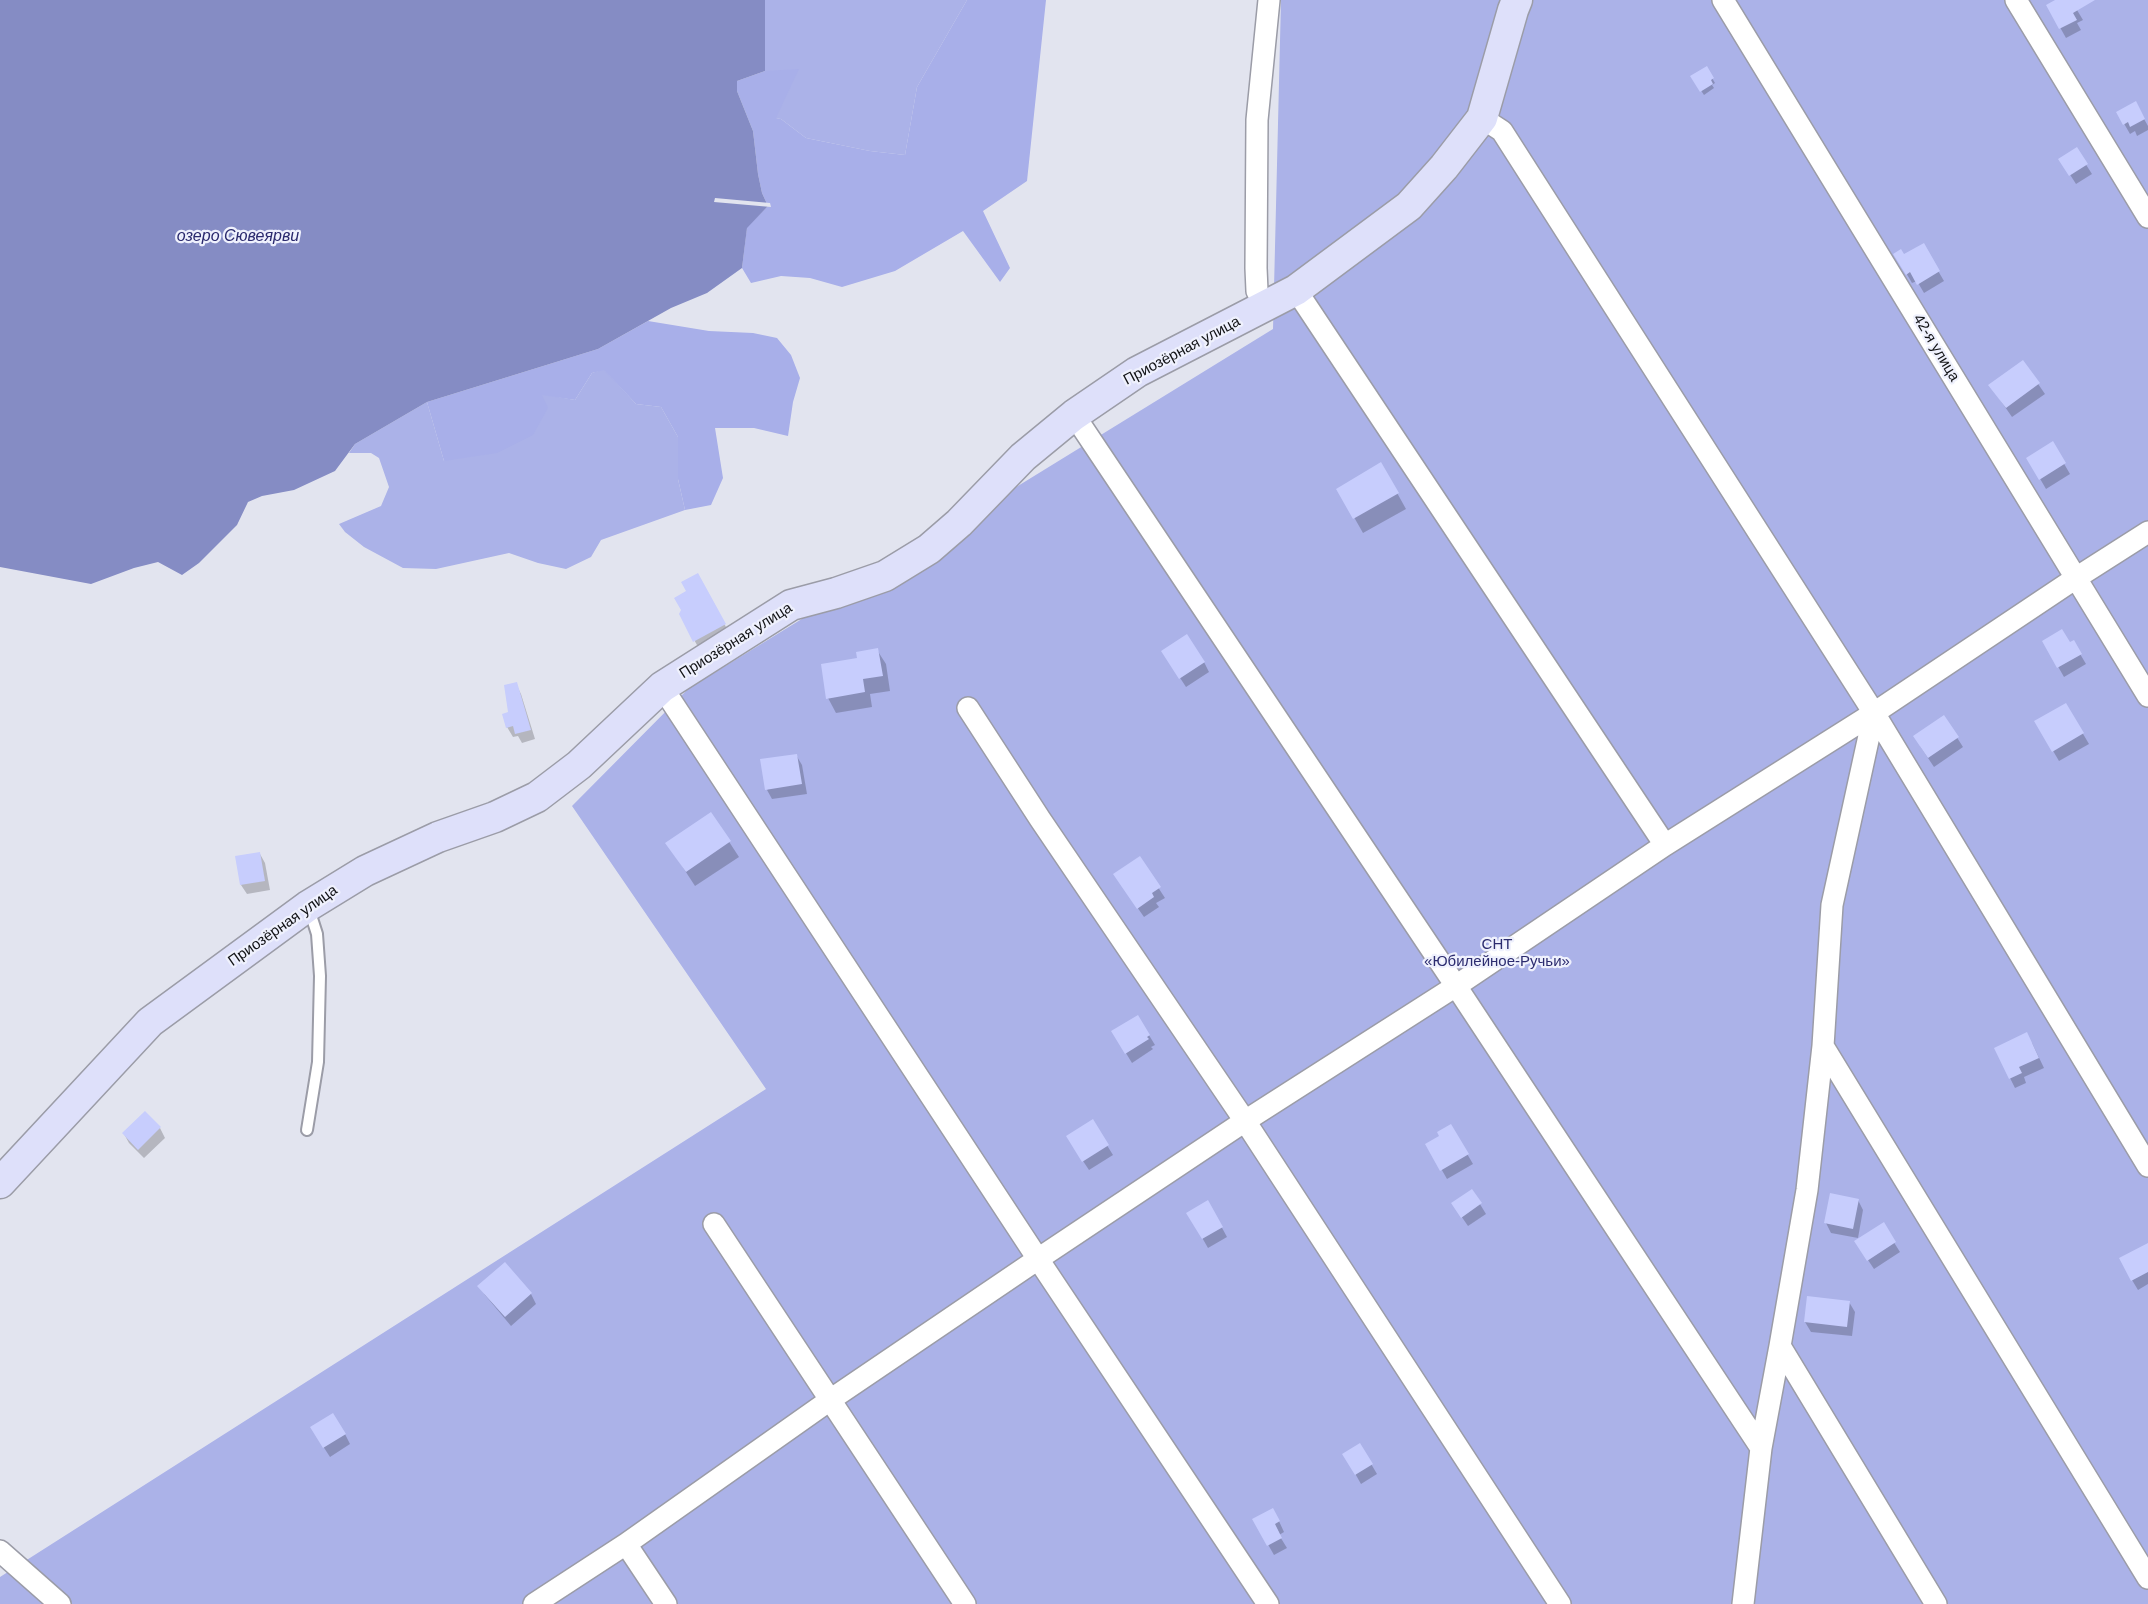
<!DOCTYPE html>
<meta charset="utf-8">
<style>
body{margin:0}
canvas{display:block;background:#e2e4ef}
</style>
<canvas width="2148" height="1604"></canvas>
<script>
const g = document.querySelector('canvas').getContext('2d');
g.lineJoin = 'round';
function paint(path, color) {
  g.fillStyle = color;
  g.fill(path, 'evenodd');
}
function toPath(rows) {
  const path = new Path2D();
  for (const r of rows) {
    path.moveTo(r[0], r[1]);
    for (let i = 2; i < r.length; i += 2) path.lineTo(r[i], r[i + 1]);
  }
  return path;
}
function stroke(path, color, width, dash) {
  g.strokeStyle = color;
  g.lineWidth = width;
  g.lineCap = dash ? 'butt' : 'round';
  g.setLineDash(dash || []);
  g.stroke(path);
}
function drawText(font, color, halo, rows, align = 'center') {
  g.font = font + ' Helvetica,sans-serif';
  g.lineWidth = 4.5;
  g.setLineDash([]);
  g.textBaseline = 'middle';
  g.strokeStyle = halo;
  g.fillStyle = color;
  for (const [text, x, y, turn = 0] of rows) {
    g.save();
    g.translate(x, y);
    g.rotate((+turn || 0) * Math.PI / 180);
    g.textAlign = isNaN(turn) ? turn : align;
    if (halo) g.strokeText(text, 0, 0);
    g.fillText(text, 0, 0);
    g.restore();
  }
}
paint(toPath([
 [765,0,967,0,917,87,905,155,870,151,806,138,781,119,775,118,765,71],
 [1281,0,2148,0,2148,1604,0,1604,0,1577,766,1089,572,806,688,689,1273,329],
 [604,369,636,404,661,407,678,437,678,479,685,510,601,540,591,557,566,569,538,563,509,553,436,569,403,568,364,547,345,532,339,524,381,506,389,487,379,458,371,453,349,453,355,444,427,402,444,461,542,394,575,400,592,373]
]), '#abb2e8');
paint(toPath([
 [967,0,1046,0,1027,181,983,211,1010,268,1000,282,963,231,895,271,842,287,810,278,781,276,751,283,742,268,747,227,768,206,762,193,758,174,753,131,737,91,737,81,765,71,799,69,776,118,781,119,806,138,870,151,905,155,917,87],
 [648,321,709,331,753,333,777,338,791,355,800,378,793,402,788,436,754,428,715,428,723,478,711,505,685,510,678,479,678,437,661,407,636,404,604,370,592,373,575,400,542,395,548,408,533,435,497,453,444,461,427,402,598,349]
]), '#a8afe9');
paint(toPath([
 [0,0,765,0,765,71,737,81,737,91,753,131,758,174,762,193,768,206,747,228,742,268,707,293,671,308,598,349,427,402,355,444,335,471,294,490,262,496,248,502,237,525,199,563,182,575,158,562,134,568,91,584,0,567]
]), '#858cc4');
paint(toPath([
 [715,198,770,203,771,207,714,202]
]), '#e2e4ef');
paint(toPath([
 [2058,0,2071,0,2083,20,2077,23,2081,30,2066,38,2048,6],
 [1706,68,1715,83,1712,85,1714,88,1704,95,1692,77],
 [2135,103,2148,126,2148,130,2137,136,2135,131,2130,134,2118,113],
 [2076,149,2092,174,2076,184,2060,159],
 [1923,245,1944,281,1924,293,1917,281,1912,283,1895,254,1904,257],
 [2023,362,2045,394,2012,417,1996,394],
 [2052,443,2070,474,2046,489,2028,458],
 [1381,464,1406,509,1363,533,1338,489],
 [706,590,733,640,703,656,680,614],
 [2044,642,2069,644,2073,642,2086,664,2064,677],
 [877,650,886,664,890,691,870,694,872,707,836,713,828,698,859,659],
 [1169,661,1204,662,1209,672,1186,687],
 [516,684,521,694,535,739,522,743,518,736,513,737,507,727],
 [2066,705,2089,744,2059,761,2036,722],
 [1944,717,1963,747,1934,767,1920,746],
 [796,755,802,765,807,794,772,799,767,790],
 [711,814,739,857,695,886,667,843],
 [260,854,265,863,270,890,247,894,241,885],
 [1139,858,1165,898,1156,903,1159,907,1144,917,1121,884],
 [1138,1017,1155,1045,1151,1047,1153,1049,1132,1063,1113,1032],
 [2032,1043,2044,1068,2024,1077,2026,1083,2015,1088,2010,1078],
 [1092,1121,1113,1155,1089,1170,1073,1146],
 [1451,1126,1473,1164,1447,1179,1427,1144,1441,1136],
 [160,1128,165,1138,144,1158,129,1143,124,1134],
 [1472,1191,1486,1214,1468,1226,1459,1213],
 [1858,1200,1863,1210,1858,1238,1831,1233,1826,1223],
 [1208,1202,1227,1237,1208,1248,1188,1213],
 [1883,1225,1900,1252,1874,1269,1862,1251],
 [2148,1245,2148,1284,2138,1290,2132,1280],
 [479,1286,531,1294,536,1304,511,1326,485,1295],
 [1849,1302,1855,1312,1852,1336,1811,1332,1805,1322],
 [345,1434,350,1444,330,1457,317,1437],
 [1360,1445,1377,1474,1361,1484,1344,1454],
 [1278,1519,1284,1532,1279,1535,1287,1548,1274,1555,1254,1520]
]), '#0003');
paint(toPath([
 [2055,0,2095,0,2073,13,2077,20,2059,29,2046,5],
 [1707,66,1714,78,1711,80,1713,84,1700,92,1690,76],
 [2136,101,2145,119,2130,127,2128,122,2123,125,2116,112],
 [2077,147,2088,164,2069,176,2058,159],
 [1924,243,1940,271,1917,285,1910,272,1906,275,1893,254,1901,249,1904,254],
 [2023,360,2040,383,2006,408,1988,385],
 [2053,441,2066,463,2039,480,2026,458],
 [1381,462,1399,493,1353,519,1336,489],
 [698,573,726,624,693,642,679,614,681,610,674,598,686,591,681,582],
 [2062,629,2070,642,2074,640,2082,654,2057,668,2042,641],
 [1187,634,1205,662,1179,679,1161,651],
 [878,648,883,676,863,679,865,692,826,699,821,664,857,658,856,652],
 [517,682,531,730,515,734,513,726,506,728,502,714,508,712,504,685],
 [2066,703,2084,733,2052,752,2034,721],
 [1944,715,1959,737,1928,758,1913,736],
 [797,754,802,784,765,790,760,759],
 [711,812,731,841,686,872,665,843],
 [260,852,265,881,240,885,235,856],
 [1140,856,1161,887,1152,893,1154,897,1137,909,1113,874],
 [1138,1015,1150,1035,1147,1037,1149,1039,1125,1054,1111,1031],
 [2027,1032,2039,1058,2019,1067,2022,1073,2009,1079,1994,1048],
 [145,1111,161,1127,138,1150,122,1133],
 [1093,1119,1109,1145,1082,1162,1066,1136],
 [1451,1124,1469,1154,1440,1171,1425,1144,1439,1136,1437,1132],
 [1472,1189,1482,1203,1461,1218,1451,1203],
 [1830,1193,1859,1199,1853,1229,1824,1223],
 [1208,1200,1223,1227,1202,1239,1186,1213],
 [1884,1222,1896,1242,1867,1261,1854,1241],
 [2148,1243,2148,1272,2131,1281,2119,1258],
 [505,1262,532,1293,505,1317,477,1286],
 [1807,1296,1850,1301,1847,1327,1804,1322],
 [333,1413,346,1434,323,1448,310,1427],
 [1360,1443,1373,1464,1355,1475,1342,1454],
 [1273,1508,1280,1521,1275,1524,1282,1538,1267,1546,1252,1519]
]), '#c7cdfd');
const lane = toPath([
 [307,1130,318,1062,320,976,317,934,309,909]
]);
const street = toPath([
 [1723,0,2148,696],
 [2016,0,2148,217],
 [1482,118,1502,131,1874,713,2148,1166],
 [1296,290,1665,845],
 [1265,307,1257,291,1256,268,1257,120,1269,0],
 [1074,415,1456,986,1761,1448],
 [662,687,1038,1259,1268,1604],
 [968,708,1040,819,1245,1121,1560,1604],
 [1823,1046,2148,1578],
 [714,1224,965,1604],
 [1780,1346,1936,1604],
 [626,1544,666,1604],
 [0,1551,60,1604],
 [534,1604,626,1544,830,1400,1038,1259,1245,1121,1456,986,1665,845,1874,713,2076,578,2148,532],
 [1743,1604,1761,1448,1780,1346,1807,1190,1823,1046,1832,905,1874,713]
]);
const secondary = toPath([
 [0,1183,150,1022,308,906,365,871,438,837,495,817,537,797,579,765,662,687,791,605,836,593,885,576,929,549,959,523,1023,457,1074,415,1137,372,1296,290,1409,206,1444,167,1482,118,1513,10,1517,0]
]);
stroke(lane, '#9b9ca7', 14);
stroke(street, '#9b9ca7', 24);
stroke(secondary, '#9b9ca7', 33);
stroke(lane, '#fff', 10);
stroke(street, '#fff', 21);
stroke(secondary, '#dee0fa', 30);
drawText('15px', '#111215', '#eff1fd', [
 ["42-я улица",1936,348,59],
 ["Приозёрная улица",1182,351,-28],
 ["Приозёрная улица",736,641,-32],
 ["Приозёрная улица",283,926,-35]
]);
drawText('15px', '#2c2c6f', '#eff1fd', [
 ["СНТ",1497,945],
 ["«Юбилейное-Ручьи»",1497,962]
]);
drawText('italic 16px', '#2b2a6e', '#eff1fd', [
 ["озеро Сювеярви",238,237]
]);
</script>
